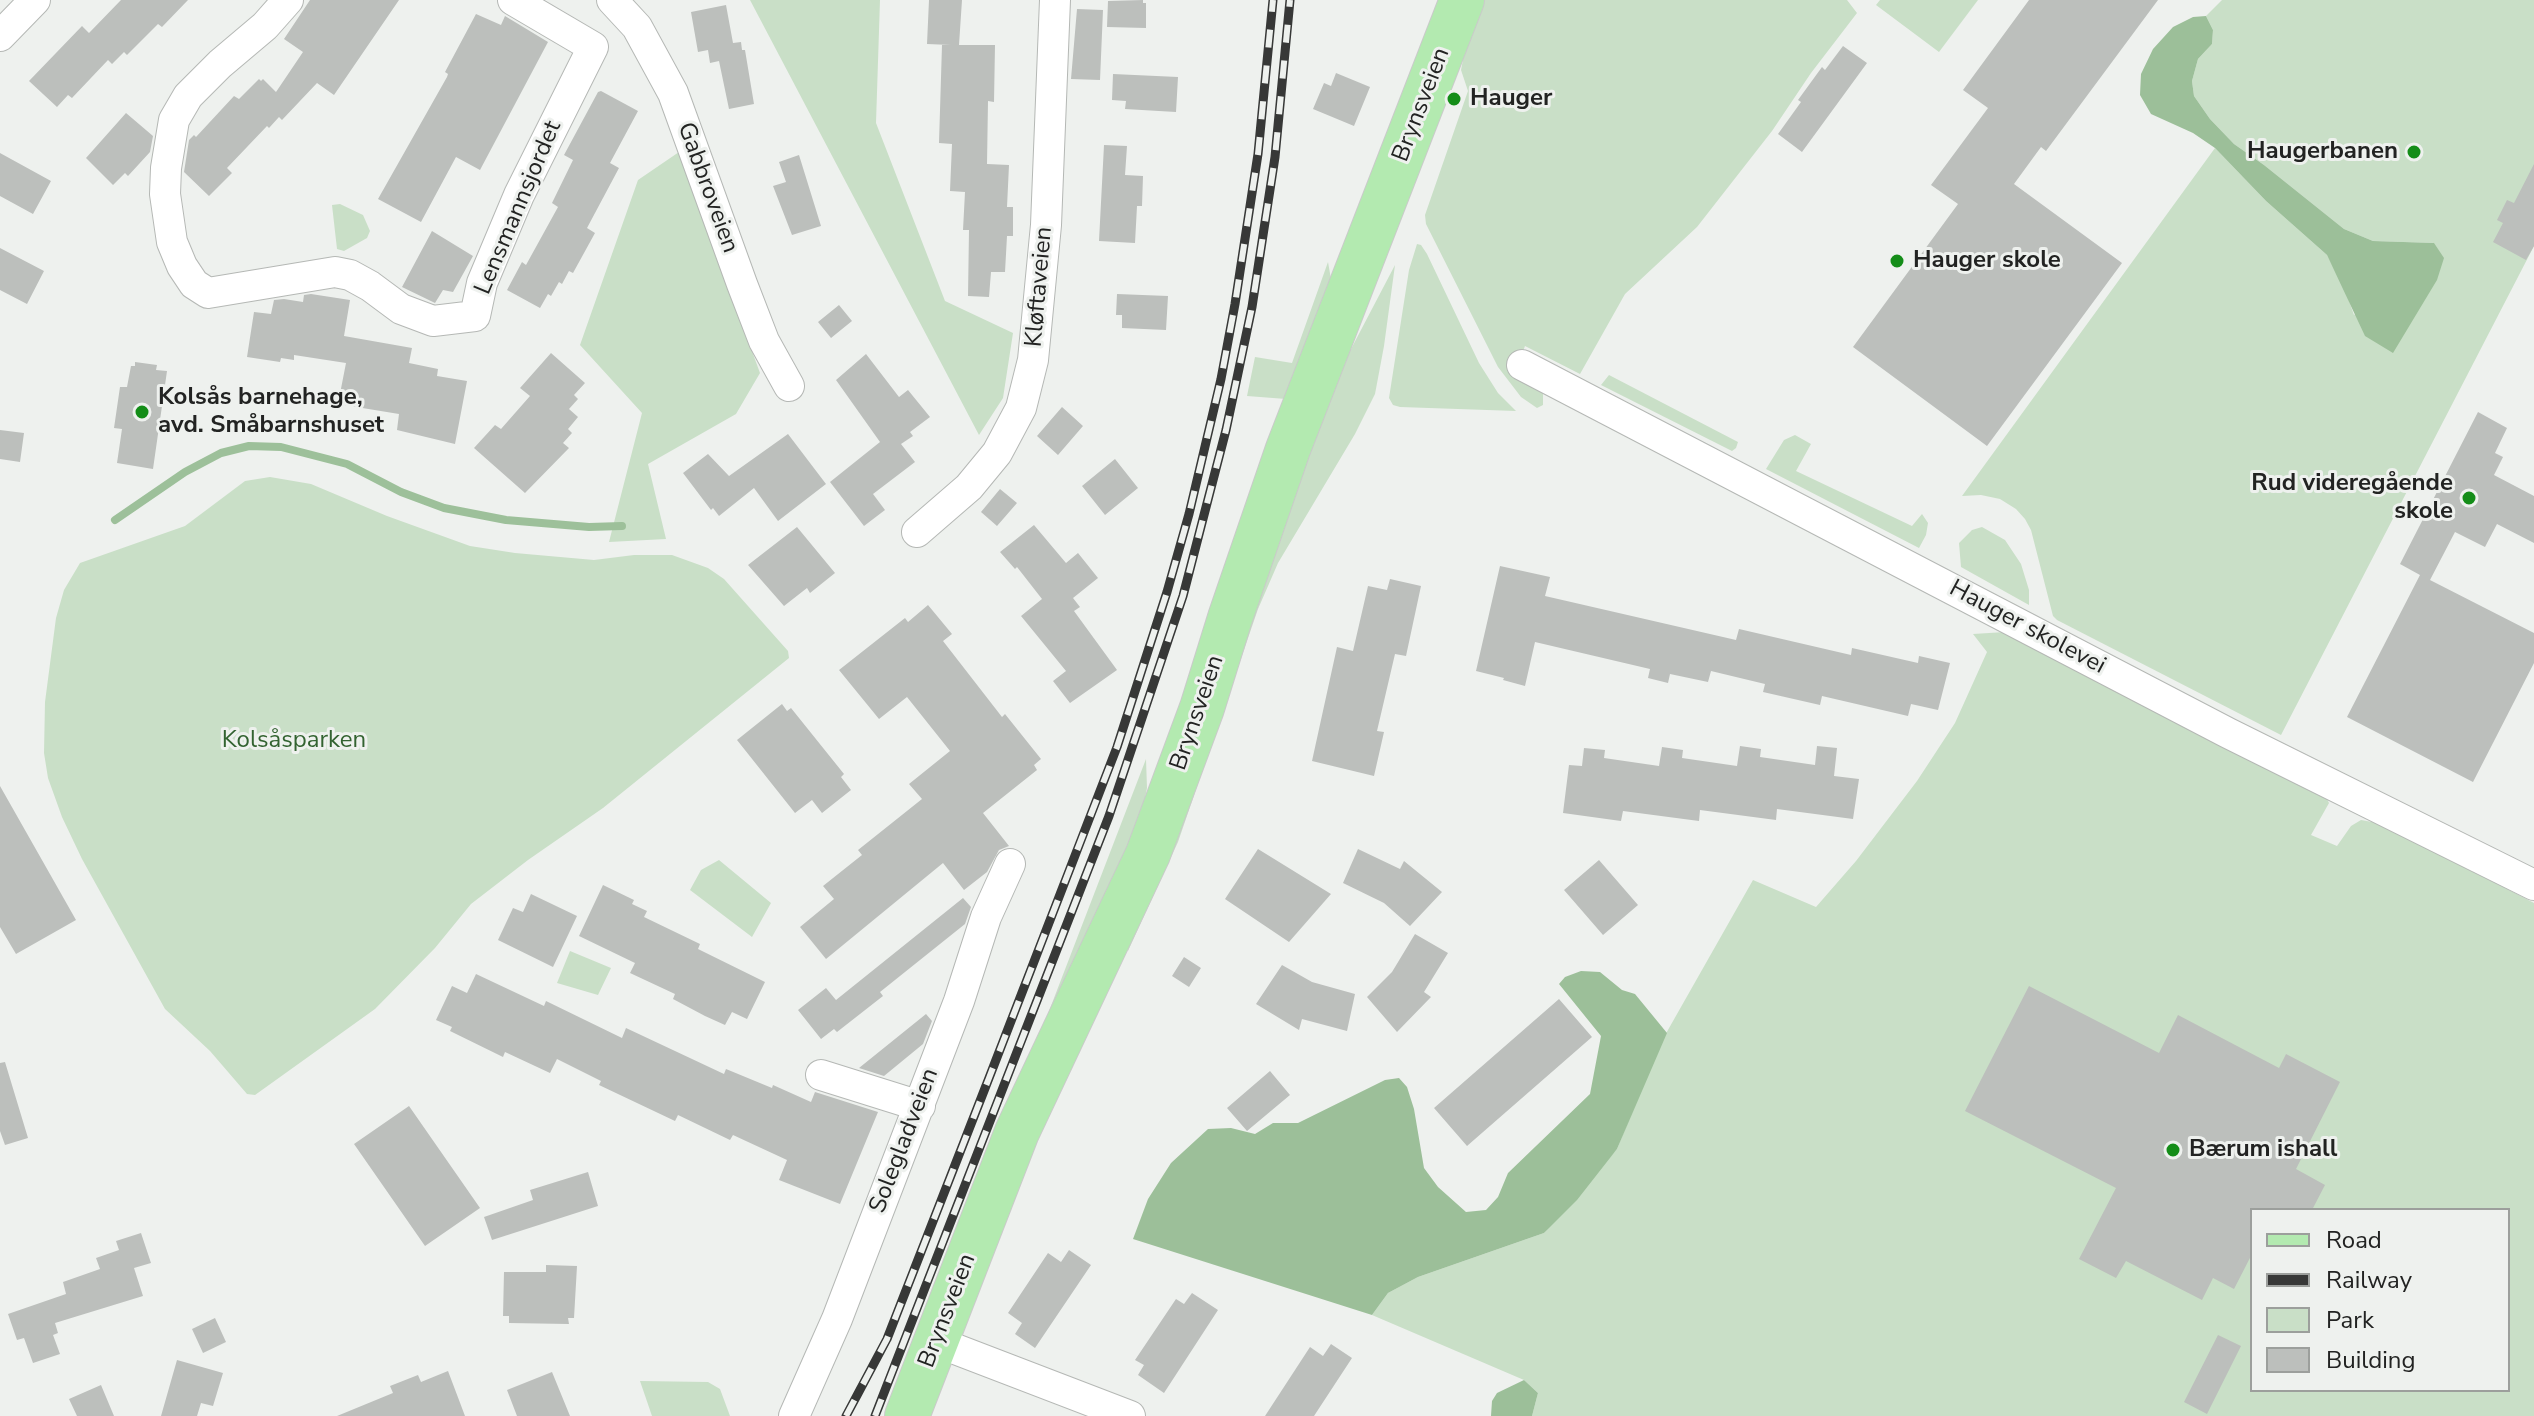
<!DOCTYPE html>
<meta charset="utf-8">
<style>
body{margin:0}
#map{position:relative;width:2534px;height:1416px;overflow:hidden;background:#eef1ee;font-family:"Nunito Sans",sans-serif}
canvas{display:block}
.legend{position:absolute;left:2250px;top:1208px;width:260px;height:184px;box-sizing:border-box;background:#eef1ee;border:2px solid #9c9f9c;margin:0;padding:10px 14px;list-style:none;font-size:24px;color:#222322}
.legend li{display:flex;align-items:center;gap:16px;height:40px}
.legend b{width:40px;border:2px solid #9c9f9c}
</style>
<div id="map">
<canvas width="2534" height="1416"></canvas>
<ul class="legend">
<li><b style="height:10px;background:#b3eab0"></b>Road</li>
<li><b style="height:10px;background:#373837"></b>Railway</li>
<li><b style="height:22px;background:#c9dfc7"></b>Park</li>
<li><b style="height:22px;background:#bcbfbc"></b>Building</li>
</ul>
</div>
<script>
const g = document.querySelector('canvas').getContext('2d');
g.lineJoin = 'round';
function paint(path, color) {
  g.fillStyle = color;
  g.fill(path, 'evenodd');
}
function toPath(rows) {
  const path = new Path2D();
  for (const r of rows) {
    path.moveTo(r[0], r[1]);
    for (let i = 2; i < r.length; i += 2) path.lineTo(r[i], r[i + 1]);
  }
  return path;
}
function stroke(path, color, width, dash) {
  g.strokeStyle = color;
  g.lineWidth = width;
  g.lineCap = dash ? 'butt' : 'round';
  g.setLineDash(dash || []);
  g.stroke(path);
}
function drawText(font, color, halo, rows, align = 'center') {
  g.font = font + ' "Nunito Sans",sans-serif';
  g.lineWidth = 6;
  g.setLineDash([]);
  g.textBaseline = 'middle';
  g.strokeStyle = halo;
  g.fillStyle = color;
  for (const [text, x, y, turn = 0] of rows) {
    g.save();
    g.translate(x, y);
    g.rotate((+turn || 0) * Math.PI / 180);
    g.textAlign = isNaN(turn) ? turn : align;
    if (halo) g.strokeText(text, 0, 0);
    g.fillText(text, 0, 0);
    g.restore();
  }
}
paint(toPath([
 [750,0,880,0,876,123,945,301,1013,333,1003,398,979,435],
 [1478,0,1847,0,1857,13,1811,73,1772,131,1697,227,1625,294,1580,374,1525,346,1514,375,1538,387,1543,393,1543,405,1537,408,1521,397,1498,367,1426,224,1425,215,1468,91,1461,70,1470,24],
 [1880,0,1978,0,1939,52,1876,5],
 [2222,0,2534,0,2534,246,2281,735,2057,620,2053,616,2031,530,2025,519,2016,509,2000,499,1981,495,1962,496,2215,148,2266,201,2327,255,2344,287,2354,315,2434,243,2373,241,2344,229,2264,165,2234,144,2210,119,2194,96,2192,81,2198,59,2212,44,2213,30,2206,16],
 [679,152,760,373,736,414,648,464,666,539,609,542,642,413,580,345,638,180],
 [340,204,363,215,370,231,367,238,344,251,337,249,332,205],
 [1417,244,1421,245,1427,254,1479,363,1498,393,1516,411,1400,407,1393,405,1389,398,1409,270],
 [1328,262,1331,279,1286,399,1247,396,1255,357,1292,363],
 [1395,265,1384,346,1375,394,1355,434,1278,563,1258,609,1178,842,1128,951,1127,938,1345,347,1351,349],
 [1609,375,1738,442,1736,448,1732,451,1601,385],
 [1795,435,1811,444,1796,471,1912,526,1922,514,1928,523,1926,535,1919,548,1766,469,1784,440],
 [270,477,311,484,387,516,470,546,515,553,594,560,634,555,672,555,708,568,724,579,788,651,789,658,603,808,528,860,471,904,435,948,375,1009,255,1095,247,1094,210,1051,165,1009,82,859,62,817,48,778,44,753,45,702,56,618,64,590,80,563,185,526,245,481],
 [1982,527,2005,540,2021,564,2029,590,2029,605,1961,567,1959,543,1972,530],
 [2005,632,2327,799,2329,803,2311,835,2337,846,2351,826,2361,820,2383,824,2534,903,2534,1416,1532,1416,1538,1393,1524,1380,1372,1315,1388,1293,1418,1277,1544,1233,1617,1149,1660,1044,1753,880,1816,907,1856,861,1917,781,1955,723,1987,652,1973,634],
 [2252,1210,2508,1210,2508,1390,2252,1390],
 [1146,759,1147,788,1141,819,1034,1050],
 [719,860,771,903,752,937,690,890,701,870],
 [570,951,611,968,598,995,557,983],
 [640,1381,708,1382,720,1389,730,1416,652,1416]
]), '#c9dfc7');
paint(toPath([
 [2206,16,2213,30,2212,44,2198,59,2192,81,2194,96,2210,119,2234,144,2264,165,2344,229,2373,241,2434,243,2444,258,2437,280,2393,353,2365,336,2327,255,2266,201,2215,148,2193,133,2151,114,2140,95,2141,74,2153,49,2173,27,2193,17],
 [1581,971,1600,972,1622,990,1635,994,1667,1033,1617,1149,1577,1200,1544,1233,1418,1277,1388,1293,1372,1315,1133,1239,1148,1199,1171,1163,1208,1129,1231,1128,1255,1134,1273,1123,1298,1123,1385,1080,1399,1078,1407,1087,1414,1109,1424,1168,1438,1187,1466,1212,1486,1210,1498,1197,1508,1173,1590,1094,1601,1036,1559,984,1565,977],
 [1524,1380,1538,1393,1532,1416,1491,1416,1492,1401,1497,1393]
]), '#9cbf99');
stroke(toPath([
 [115,520,185,472,221,453,249,446,281,447,347,464,401,492,444,508,506,520,589,527,622,526]
]), '#9dc09a', 8);
paint(toPath([
 [121,0,188,0,162,27,158,24,127,55,124,52,112,64,108,60,72,98,68,95,57,107,29,81,82,26,89,33],
 [310,0,399,0,334,95,317,83,282,120,279,117,269,128,267,126,227,168,232,173,209,196,184,172,189,140,194,135,196,137,234,96,239,99,259,79,261,81,263,79,276,92,303,52,284,39],
 [929,0,962,0,959,45,995,45,994,102,988,101,987,164,1009,165,1007,207,1013,207,1013,236,1007,236,1005,272,991,272,989,297,968,296,969,230,963,230,965,192,950,191,952,144,939,143,942,45,951,45,927,44],
 [1143,0,1143,3,1146,3,1146,28,1107,27,1108,1],
 [2029,0,2158,0,2046,151,2041,147,2014,184,2122,263,1987,446,1853,347,1958,204,1931,185,1988,108,1963,90],
 [726,5,733,43,741,42,742,50,745,50,754,104,729,109,719,61,710,63,708,50,698,52,691,12],
 [1077,9,1103,10,1100,80,1071,79],
 [476,14,501,25,505,16,548,42,480,170,456,157,421,222,378,199,447,77,448,74,445,72],
 [1843,46,1867,63,1802,152,1778,134,1801,102,1798,100,1822,67,1825,70],
 [1336,73,1370,87,1354,126,1313,109,1324,83,1331,86],
 [1113,74,1178,77,1176,112,1125,109,1126,101,1112,100],
 [601,91,638,111,610,163,619,168,587,228,595,233,573,273,569,271,562,284,559,282,551,296,548,294,540,308,507,290,522,262,526,265,558,207,552,203,573,160,564,155,598,92],
 [126,113,153,136,150,152,128,176,125,173,113,185,86,158],
 [1104,145,1127,146,1125,175,1143,176,1142,206,1137,206,1135,243,1099,241],
 [0,153,51,181,33,214,0,196],
 [799,155,821,226,792,235,773,186,786,182,779,162],
 [2534,164,2534,246,2526,260,2493,242,2503,223,2497,220,2507,200,2514,203],
 [432,231,473,256,453,292,443,290,435,303,402,287],
 [0,248,44,271,27,304,0,290],
 [311,294,350,300,344,336,412,348,409,363,438,369,437,376,467,381,455,444,397,430,399,414,338,404,346,363,294,355,294,360,281,358,280,362,247,357,254,312,271,314,274,300,284,299,303,302,304,295],
 [1117,294,1168,296,1166,330,1122,328,1122,315,1116,315],
 [839,305,852,321,831,338,818,322],
 [551,353,585,383,574,395,578,399,569,409,578,417,568,429,572,433,563,443,569,448,525,493,474,448,495,425,501,429,530,396,520,388],
 [866,354,899,397,908,390,930,417,910,432,913,436,901,444,915,462,873,494,885,510,864,526,830,482,880,442,836,380],
 [135,362,157,365,156,370,167,371,153,469,117,463,122,429,114,428,120,387,127,387,131,366,135,366],
 [1062,407,1083,426,1058,455,1037,436],
 [2478,412,2507,428,2495,453,2503,457,2494,475,2534,496,2534,543,2497,524,2485,547,2455,532,2430,580,2534,633,2534,663,2473,782,2347,717,2420,575,2400,564],
 [0,430,24,433,20,462,0,459],
 [788,434,826,484,778,521,754,488,719,516,713,508,711,510,683,473,708,454,729,476],
 [1115,459,1138,488,1105,515,1082,486],
 [1000,489,1017,503,997,526,981,512],
 [1034,525,1066,563,1078,553,1098,578,1073,598,1080,607,1074,611,1117,670,1070,703,1053,681,1066,671,1021,616,1042,599,1017,567,1015,569,1000,552],
 [797,527,835,573,810,593,807,588,784,606,748,565],
 [1500,566,1550,577,1545,596,1736,640,1739,629,1851,655,1852,648,1918,663,1919,656,1950,663,1938,710,1911,704,1908,716,1822,696,1820,705,1763,692,1765,684,1711,671,1708,682,1670,674,1668,683,1648,678,1650,669,1535,642,1525,686,1503,680,1504,678,1476,671],
 [1390,579,1421,586,1406,656,1395,654,1377,731,1384,732,1374,776,1312,761,1337,647,1353,651,1368,586,1387,590],
 [928,605,952,634,943,641,1002,717,1005,714,1041,759,1034,765,1037,770,983,813,1009,846,999,850,987,872,964,890,943,863,826,959,800,927,834,899,823,886,862,855,858,850,922,799,909,784,950,751,907,697,879,719,839,670,905,618,908,622],
 [782,704,787,711,791,708,844,774,841,777,851,790,822,813,812,800,795,813,737,740],
 [1740,746,1761,749,1760,757,1815,765,1817,746,1837,748,1834,776,1859,779,1853,819,1777,809,1776,820,1700,810,1699,821,1623,811,1621,821,1563,813,1569,765,1582,766,1584,748,1605,750,1604,758,1659,766,1662,747,1683,750,1682,758,1737,766],
 [0,786,76,920,16,954,0,927],
 [1258,849,1331,894,1289,942,1225,899],
 [1358,849,1400,869,1404,861,1442,892,1410,926,1384,903,1343,883],
 [1599,860,1638,905,1603,935,1564,890],
 [603,885,634,900,632,904,647,911,644,917,700,944,698,949,765,982,747,1019,732,1012,725,1025,705,1016,673,999,675,994,630,973,635,963,579,936],
 [531,894,577,916,553,967,498,940,513,908,523,912],
 [963,898,971,907,965,924,880,992,883,996,837,1032,834,1029,821,1039,798,1010,826,988,836,1000],
 [1415,934,1448,953,1424,992,1431,997,1397,1032,1367,997,1392,972],
 [1184,957,1201,968,1189,987,1172,976],
 [1282,965,1312,982,1355,994,1347,1031,1302,1019,1299,1030,1256,1004],
 [476,974,544,1006,546,1001,622,1038,626,1028,724,1074,726,1069,772,1088,773,1085,811,1102,815,1092,878,1112,840,1204,779,1180,787,1160,733,1135,730,1140,678,1115,675,1121,599,1085,601,1081,557,1059,550,1073,505,1052,503,1057,450,1031,452,1027,436,1020,452,986,467,993],
 [2029,986,2159,1053,2178,1015,2279,1068,2286,1054,2340,1082,2296,1169,2325,1185,2312,1210,2252,1210,2252,1254,2234,1289,2213,1278,2202,1300,2126,1261,2116,1278,2079,1259,2116,1188,1965,1111],
 [1559,999,1592,1037,1467,1146,1434,1108],
 [926,1014,932,1021,923,1044,884,1076,859,1068],
 [5,1062,28,1138,5,1145,0,1131,0,1063],
 [1270,1071,1290,1095,1247,1131,1227,1108],
 [409,1106,480,1208,425,1246,354,1144],
 [588,1172,598,1206,492,1240,484,1217,533,1200,530,1190],
 [141,1233,151,1263,134,1268,143,1296,55,1323,58,1333,53,1335,60,1354,33,1363,24,1338,17,1340,8,1314,66,1294,63,1282,100,1269,96,1258,119,1250,116,1241],
 [1069,1250,1091,1265,1035,1348,1015,1334,1022,1323,1008,1313,1048,1253,1061,1262],
 [546,1265,577,1266,574,1318,568,1318,569,1324,509,1323,509,1316,503,1316,504,1272,546,1272],
 [1192,1293,1218,1310,1164,1393,1138,1375,1144,1365,1135,1360,1176,1299,1184,1304],
 [215,1318,226,1342,203,1353,192,1329],
 [2218,1335,2241,1346,2207,1414,2184,1402],
 [1331,1344,1352,1358,1314,1416,1265,1416,1310,1347,1323,1356],
 [177,1360,223,1373,213,1406,201,1403,197,1416,161,1416],
 [448,1371,465,1416,337,1416,393,1393,390,1386,418,1375,421,1382],
 [552,1372,570,1416,517,1416,507,1390],
 [101,1385,114,1416,77,1416,69,1399]
]), '#bcbfbc');
const minor = toPath([
 [288,0,265,26,220,64,188,96,174,120,166,168,165,194,172,242,182,266,194,284,208,293,335,272,350,275,370,286,401,309,433,321,475,316,482,283,519,195,593,47,513,0],
 [612,0,637,27,673,93,742,284,764,341,789,386],
 [0,36,35,0],
 [1522,365,2228,733,2534,885],
 [917,532,969,487,997,453,1021,408,1033,360,1046,225,1055,0],
 [821,1075,920,1106],
 [937,1342,1130,1416],
 [794,1416,837,1319,959,1001,986,917,1010,864]
]);
const primary = toPath([
 [907,1416,1017,1132,1148,854,1202,708,1230,618,1288,449,1462,0]
]);
stroke(minor, '#b5b8b5', 32);
stroke(primary, '#cacaca', 46);
stroke(minor, '#fff', 30);
stroke(primary, '#b3eab0', 44);
const rail = toPath([
 [846,1416,887,1339,989,1078,1117,747,1167,592,1189,514,1221,379,1235,304,1258,154,1273,0],
 [875,1416,1109,816,1183,596,1226,430,1252,307,1275,157,1290,0]
]);
stroke(rail, '#373837', 9);
stroke(rail, '#eef1ee', 6, [18]);
for (const [x, y, r, color] of [
 [1454,99,8,"#148d18"],
 [2414,152,8,"#148d18"],
 [1897,261,8,"#148d18"],
 [142,412,8,"#148d18"],
 [2469,498,8,"#148d18"],
 [2173,1150,8,"#148d18"]
]) {
  const dot = new Path2D();
  dot.arc(x, y, r, 0, 2 * Math.PI);
  g.fillStyle = color;
  g.fill(dot);
  stroke(dot, '#eef1ee', 3);
}
drawText('bold 24px', '#222322', '#eef1ee', [
 ["Hauger",1470,99],
 ["Haugerbanen",2398,152,"right"],
 ["Hauger skole",1913,261],
 ["Kolsås barnehage,",158,398],
 ["avd. Småbarnshuset",158,426],
 ["Rud videregående",2453,484,"right"],
 ["skole",2453,512,"right"],
 ["Bærum ishall",2189,1150]
], 'left');
drawText('24px', '#222322', '#eef1ee', [
 ["Brynsveien",1422,105,-69],
 ["Gabbroveien",707,188,70],
 ["Lensmannsjordet",519,208,-67],
 ["Kløftaveien",1040,287,-85],
 ["Hauger skolevei",2027,628,28],
 ["Brynsveien",1198,713,-71],
 ["Solegladveien",905,1141,-69],
 ["Brynsveien",948,1311,-69]
]);
drawText('24px', '#336331', '#eef1ee', [
 ["Kolsåsparken",294,741]
]);
</script>
